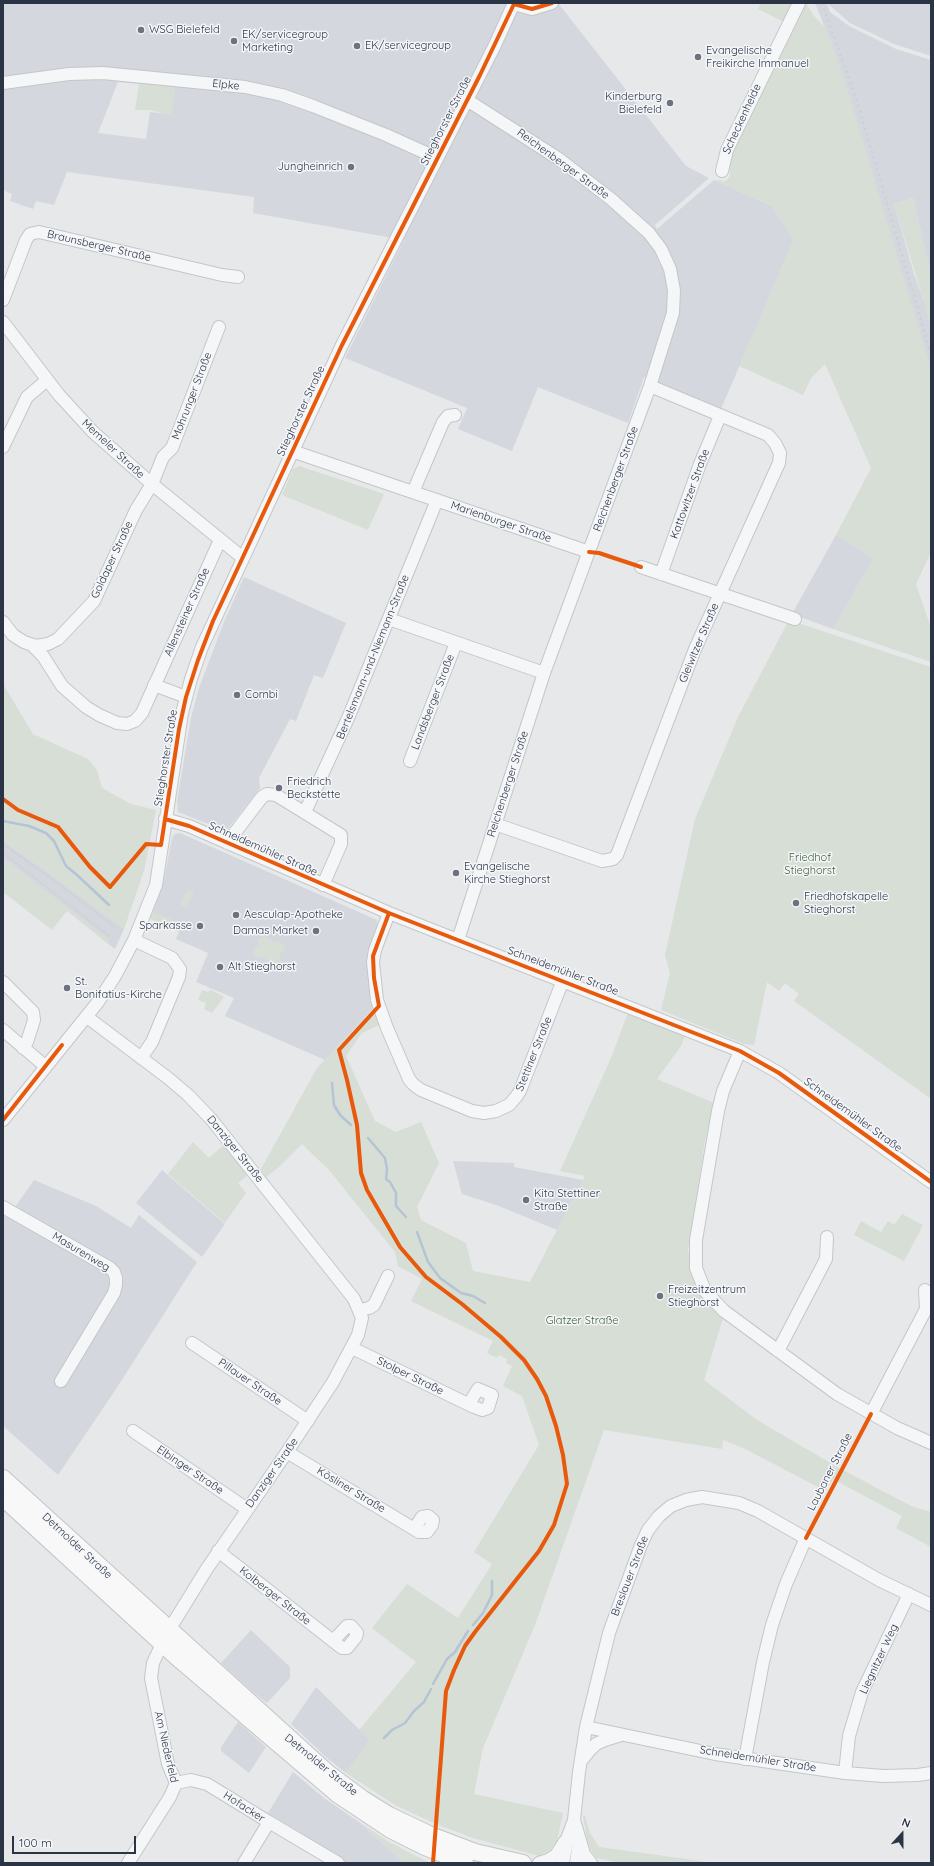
<!DOCTYPE html>
<meta charset="utf-8">
<style>
body{margin:0}
#map{position:relative;width:934px;height:1866px;overflow:hidden;background:#e6e8ea;font-family:Quicksand,sans-serif}
canvas{display:block}
.frame{position:absolute;inset:0;border:4px solid #2b3445;pointer-events:none}
.north{position:absolute;left:882px;top:1814px;width:40px;height:40px;-webkit-text-stroke:3px #f4f6f9;paint-order:stroke;rotate:21deg;font-size:11px;font-weight:700;line-height:16px;text-align:center;color:#2b3445}
.north::after{content:'';display:block;margin:auto;width:14px;height:18px;background:#2b3445;clip-path:polygon(50% 0,100% 100%,50% 72%,0 100%)}
.scale{position:absolute;left:12px;top:1836px;width:124px;height:18px;box-sizing:border-box;border:2px solid #2b3445;border-top:0;padding-left:5px;font-size:12px;line-height:14px;white-space:nowrap;color:#2b3445;-webkit-text-stroke:3px #f4f6f9;paint-order:stroke}
</style>
<div id="map">
<canvas width="934" height="1866"></canvas>
<div class="frame"></div>
<div class="north">N</div>
<div class="scale">100 m</div>
</div>
<script>
const g = document.querySelector('canvas').getContext('2d');
g.lineJoin = 'round';
function paint(path, color) {
  g.fillStyle = color;
  g.fill(path, 'evenodd');
}
function toPath(rows) {
  const path = new Path2D();
  for (const r of rows) {
    path.moveTo(r[0], r[1]);
    for (let i = 2; i < r.length; i += 2) path.lineTo(r[i], r[i + 1]);
  }
  return path;
}
function stroke(path, color, width, dash) {
  g.strokeStyle = color;
  g.lineWidth = width;
  g.lineCap = dash ? 'butt' : 'round';
  g.setLineDash(dash || []);
  g.stroke(path);
}
function drawText(font, color, halo, rows, align = 'center') {
  g.font = font + ' Quicksand,sans-serif';
  g.lineWidth = 3;
  g.setLineDash([]);
  g.textBaseline = 'middle';
  g.strokeStyle = halo;
  g.fillStyle = color;
  for (const [text, x, y, turn = 0] of rows) {
    g.save();
    g.translate(x, y);
    g.rotate((+turn || 0) * Math.PI / 180);
    g.textAlign = isNaN(turn) ? turn : align;
    if (halo) g.strokeText(text, 0, 0);
    g.fillText(text, 0, 0);
    g.restore();
  }
}
paint(toPath([
 [3,3,558,3,686,166,709,178,655,225,657,229,714,180,772,206,794,239,721,409,644,377,628,423,538,387,512,451,458,429,467,408,345,358,404,240,253,213,254,197,67,172,54,205,36,201,33,209,10,201,12,194,3,190],
 [118,82,175,87,171,114,150,112,146,139,98,133],
 [815,3,931,3,931,56,894,44,850,23,827,3,830,12,849,26,896,49,931,60,931,275,913,198,894,204,914,274,931,320,931,396,837,58],
 [836,535,874,558,833,629,792,614],
 [244,577,346,623,323,678,314,675,296,721,290,719,259,778,260,788,226,831,178,812,177,801,191,718,199,688,224,622],
 [180,833,377,920,378,927,367,955,369,985,372,1005,371,1010,325,1060,225,1016,234,998,196,982,208,953,176,939,179,932,151,918,164,880,172,838,175,834],
 [3,841,48,872,124,929,115,949,107,943,109,940,3,858],
 [453,1161,514,1163,514,1167,583,1180,557,1230,499,1206,462,1194],
 [162,1170,225,1224,202,1257,136,1203],
 [34,1180,96,1206,131,1228,139,1215,197,1262,118,1386,58,1475,3,1426,3,1215,8,1217],
 [251,1630,290,1667,290,1678,267,1703,254,1693,221,1663],
 [316,1687,370,1740,346,1773,327,1758,291,1724],
 [238,1722,266,1747,249,1773,221,1751,221,1747],
 [293,1772,324,1798,359,1822,404,1863,345,1863,335,1854,268,1813]
]), '#d4d7dd');
paint(toPath([
 [761,3,796,3,786,23,758,9],
 [803,3,806,3,814,16,825,27,837,58,852,104,931,369,931,552,916,584,931,628,931,662,833,629,874,558,836,535,871,468,825,364,811,378,803,395,739,366,794,239,772,206,714,180,726,181,730,176,729,158],
 [139,83,175,87,172,115,150,110,135,110],
 [913,198,931,275,931,331,926,308,894,204],
 [299,466,384,494,368,530,282,495,293,469],
 [789,620,931,667,931,1099,794,1001,799,994,785,983,779,991,767,982,754,1045,744,1044,661,1010,670,973,665,955,695,819,739,715],
 [3,684,33,734,88,759,97,770,102,788,131,804,156,810,144,871,124,929,48,872,3,841],
 [3,858,110,940,107,943,67,911,52,930,3,892],
 [187,889,194,892,187,908,180,905],
 [153,912,183,924,180,932,150,919],
 [264,936,273,941,281,942,285,946,285,950,280,954,280,960,276,964,270,964,265,958,258,958,254,956,254,949,259,945,258,939],
 [202,990,208,992,211,990,224,997,212,1013,204,1009,206,1003,198,1000],
 [372,1005,379,1025,362,1033,346,1056,375,1121,396,1132,421,1122,439,1163,417,1207,421,1220,466,1243,473,1271,530,1282,585,1176,560,1171,611,1058,628,1013,685,1036,681,1046,657,1079,714,1103,705,1141,688,1250,692,1272,699,1289,712,1308,723,1318,704,1380,757,1420,839,1468,911,1506,931,1512,931,1547,896,1528,902,1516,833,1479,826,1491,743,1448,723,1440,722,1449,604,1430,535,1625,483,1748,474,1794,563,1813,557,1841,551,1849,539,1856,473,1838,436,1824,395,1805,346,1773,370,1740,359,1730,416,1662,372,1628,407,1584,458,1618,492,1564,474,1552,539,1445,522,1396,503,1386,512,1366,506,1363,507,1359,499,1355,497,1358,487,1353,493,1341,411,1301,422,1279,398,1266,395,1252,329,1170,302,1144,279,1167,266,1177,261,1169,317,1068,371,1010],
 [193,1142,209,1158,225,1144,249,1174,238,1183,246,1193,225,1223,168,1174],
 [902,1214,923,1225,904,1261,854,1235,861,1221,881,1232,888,1221,894,1225],
 [583,1816,585,1816,590,1833,599,1847,715,1863,620,1863,596,1858,588,1845],
 [359,1822,389,1842,430,1863,404,1863]
]), '#d6ded6');
stroke(toPath([
 [3,821,29,826,46,833,54,841,66,866,77,875,109,905],
 [332,1083,334,1105,340,1115,351,1125],
 [368,1138,385,1158,387,1169,386,1179,390,1182,396,1193,396,1206,406,1217],
 [417,1232,428,1262,440,1278,461,1293,473,1296,485,1303],
 [473,1625,483,1613,492,1595,492,1581],
 [433,1684,447,1659,455,1652,468,1631],
 [384,1738,392,1730,405,1723,414,1711,424,1702,431,1689]
]), '#b4c4d5', 2.5);
const minor = toPath([
 [514,4,532,9,552,3],
 [3,83,69,74,103,73,245,87,282,95,313,106,386,135,437,158],
 [722,171,727,150,799,3],
 [3,300,26,240,30,234,39,232,222,275,238,277],
 [3,322,59,395,93,432,152,484,243,558],
 [3,447,27,397,47,380],
 [292,451,589,552],
 [413,492,443,422,448,416,455,415],
 [641,567,795,619],
 [661,574,700,464,720,416],
 [389,619,544,673],
 [3,622,13,635,24,642,36,646,48,644,58,639,94,601,136,510,152,484,163,457,172,448,219,327],
 [32,645,43,656,62,686,86,707,99,715,117,723,127,724,135,721,142,713,220,540],
 [154,685,186,697],
 [410,761,456,643],
 [305,812,349,716,437,500],
 [165,819,189,826,389,913,740,1051,779,1073,931,1182],
 [495,824,602,861,613,859,617,855,695,649,779,463,780,453,775,443,768,435,650,386],
 [227,843,262,797,267,794,276,795,341,835,341,844,323,885],
 [389,913,375,950,373,962,377,1000,387,1028,409,1079,413,1084,421,1090,472,1111,484,1113,496,1111,509,1105,516,1097,520,1091,563,980],
 [134,940,172,958,180,969,179,977,152,1042,141,1058],
 [458,940,544,673,650,386,673,313,674,290,670,269,661,249,649,233,611,199,559,159,467,100],
 [3,982,33,1012,34,1020,27,1042,23,1048],
 [87,1017,168,1078,188,1095,211,1119,354,1299,362,1318,358,1335,333,1382,287,1452,206,1570,169,1630],
 [3,1030,45,1066],
 [740,1051,723,1091,718,1111,696,1240,696,1268,705,1291,724,1311,837,1394,897,1428,931,1443],
 [3,1120,98,1002,115,976,134,940,156,885,182,713,191,679,202,647,342,345,495,45,514,3],
 [3,1207,110,1268,114,1272,116,1278,116,1285,114,1293,61,1381],
 [360,1310,369,1308,374,1305,388,1276],
 [192,1343,308,1421],
 [352,1348,474,1407,482,1410,488,1408,492,1395,478,1389,469,1404],
 [778,1351,826,1259,827,1237],
 [871,1414,926,1309,925,1290],
 [133,1431,247,1509],
 [287,1452,414,1529,419,1532,427,1532,432,1525,433,1520,428,1516,422,1517,414,1529],
 [218,1551,342,1648,347,1648,356,1637,357,1633,351,1626,347,1626,333,1641],
 [586,1727,715,1754,845,1773,884,1776,918,1775,931,1773],
 [745,1759,763,1662,772,1625,786,1584,806,1538],
 [581,1761,590,1750,596,1744,605,1740,621,1735],
 [845,1773,849,1736,862,1692,909,1594],
 [176,1783,191,1780,207,1784,269,1822,244,1863],
 [574,1820,584,1854,591,1863],
 [269,1822,338,1863],
 [128,1863,170,1797,176,1783,168,1764,151,1678,153,1663,162,1644],
 [539,1863,548,1860,556,1855,565,1841],
 [563,1863,568,1836,574,1820,579,1772,586,1727,609,1633,641,1545,648,1530,659,1516,671,1506,686,1500,702,1497,739,1503,758,1511,879,1580,931,1605],
 [576,1863,579,1842]
]);
const major = toPath([
 [3,1478,328,1773,363,1799,389,1815,433,1836,475,1852,523,1863],
 [3,1498,181,1661,337,1794,391,1830,425,1847,465,1863]
]);
stroke(minor, '#c4c6c8', 14);
stroke(major, '#c2c5c8', 18);
stroke(minor, '#f5f6f7', 12);
stroke(major, '#f8f8f8', 16);
stroke(toPath([
 [3,844,52,879,115,927],
 [3,853,109,936]
]), '#cecfd2', 1);
stroke(toPath([
 [822,3,858,104,931,354]
]), '#cecfd2', 2.5, [2, 4]);
stroke(toPath([
 [589,552,599,553,641,567],
 [3,799,18,810,58,827,90,867,110,887,146,844,161,845,179,729,186,697,198,660,213,621,342,345,480,75,514,4,532,9,552,3],
 [165,819,189,826,389,913,740,1051,779,1073,931,1182],
 [389,913,373,956,374,978,379,1006,339,1050,347,1080,357,1125,361,1173,367,1190,400,1247,426,1277,462,1304,501,1337,524,1360,537,1379,546,1396,556,1426,563,1455,567,1484,554,1525,539,1551,475,1632,465,1646,454,1670,446,1691,433,1863],
 [3,1120,62,1045],
 [806,1538,871,1414]
]), '#e8590c', 4);
for (const [x, y, r, color] of [
 [141,30,4,"#6c737f"],
 [234,41,4,"#6c737f"],
 [357,46,4,"#6c737f"],
 [698,57,4,"#6c737f"],
 [670,103,4,"#6c737f"],
 [351,167,4,"#6c737f"],
 [237,695,4,"#6c737f"],
 [279,788,4,"#6c737f"],
 [456,873,4,"#6c737f"],
 [796,903,4,"#6c737f"],
 [236,915,4,"#6c737f"],
 [200,926,4,"#6c737f"],
 [316,931,4,"#6c737f"],
 [220,967,4,"#6c737f"],
 [67,988,4,"#6c737f"],
 [526,1200,4,"#6c737f"],
 [660,1296,4,"#6c737f"]
]) {
  const dot = new Path2D();
  dot.arc(x, y, r, 0, 2 * Math.PI);
  g.fillStyle = color;
  g.fill(dot);
  stroke(dot, '#f4f6f9', 1.5);
}
drawText('11px', '#2b3445', '#f4f6f9', [
 ["WSG Bielefeld",149,30],
 ["EK/servicegroup",242,35],
 ["Marketing",242,48],
 ["EK/servicegroup",365,46],
 ["Evangelische",706,51],
 ["Freikirche Immanuel",706,64],
 ["Kinderburg",662,97,"right"],
 ["Bielefeld",662,110,"right"],
 ["Jungheinrich",343,167,"right"],
 ["Combi",245,695],
 ["Friedrich",287,782],
 ["Beckstette",287,795],
 ["Evangelische",464,867],
 ["Kirche Stieghorst",464,880],
 ["Friedhofskapelle",804,897],
 ["Stieghorst",804,910],
 ["Aesculap-Apotheke",244,915],
 ["Sparkasse",192,926,"right"],
 ["Damas Market",308,931,"right"],
 ["Alt Stieghorst",228,967],
 ["St.",75,982],
 ["Bonifatius-Kirche",75,995],
 ["Kita Stettiner",534,1194],
 ["Straße",534,1207],
 ["Freizeitzentrum",668,1290],
 ["Stieghorst",668,1303]
], 'left');
drawText('11px', '#2b3445', '#f4f6f9', [
 ["Elpke",226,85,6],
 ["Scheckenheide",742,119,-65],
 ["Stieghorster Straße",446,121,-63],
 ["Reichenberger Straße",563,164,36],
 ["Braunsberger Straße",99,246,13],
 ["Mohrunger Straße",192,396,-69],
 ["Stieghorster Straße",301,411,-65],
 ["Memeler Straße",113,449,43],
 ["Reichenberger Straße",616,479,-70],
 ["Kattowitzer Straße",690,494,-70],
 ["Marienburger Straße",501,522,19],
 ["Goldaper Straße",112,560,-65],
 ["Allensteiner Straße",187,612,-66],
 ["Gleiwitzer Straße",699,643,-67],
 ["Bertelsmann-und-Niemann-Straße",373,657,-68],
 ["Landsberger Straße",433,702,-69],
 ["Stieghorster Straße",166,758,-81],
 ["Reichenberger Straße",508,784,-72],
 ["Schneidemühler Straße",263,849,24],
 ["Schneidemühler Straße",563,971,21],
 ["Stettiner Straße",534,1054,-68],
 ["Schneidemühler Straße",853,1115,36],
 ["Danziger Straße",235,1149,51],
 ["Masurenweg",81,1252,31],
 ["Stolper Straße",410,1376,26],
 ["Pillauer Straße",250,1382,34],
 ["Elbinger Straße",190,1470,34],
 ["Laubaner Straße",830,1472,-63],
 ["Danziger Straße",272,1473,-55],
 ["Kösliner Straße",351,1490,31],
 ["Detmolder Straße",77,1546,43],
 ["Breslauer Straße",630,1576,-69],
 ["Kolberger Straße",275,1596,38],
 ["Liegnitzer Weg",879,1659,-65],
 ["Am Niederfeld",166,1747,77],
 ["Schneidemühler Straße",758,1759,9],
 ["Detmolder Straße",321,1765,39],
 ["Hofacker",244,1807,33]
]);
drawText('11px', '#3f6138', '#f4f6f9', [
 ["Friedhof",810,858],
 ["Stieghorst",810,871],
 ["Glatzer Straße",582,1321]
]);
</script>
